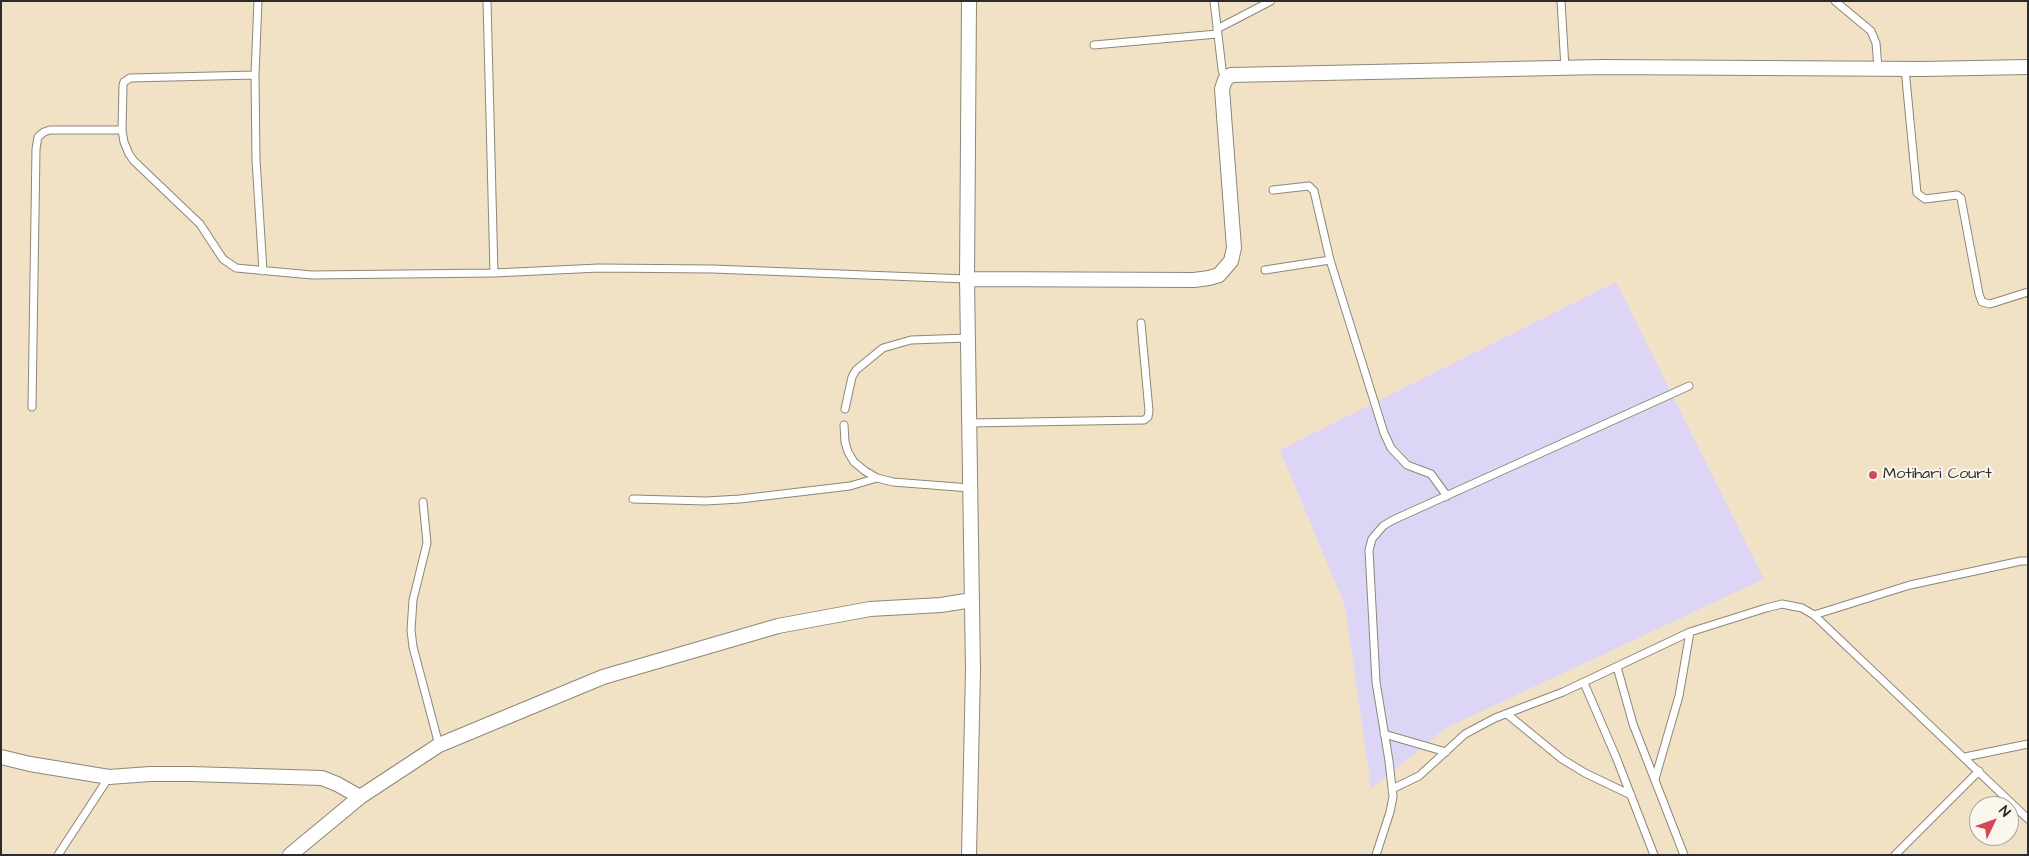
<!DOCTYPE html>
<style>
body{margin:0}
#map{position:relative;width:2029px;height:856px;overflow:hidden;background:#f1e2c5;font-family:"Architects Daughter",sans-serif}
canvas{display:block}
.frame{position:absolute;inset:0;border:2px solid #2b2b2b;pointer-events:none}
.north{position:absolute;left:1969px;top:796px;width:50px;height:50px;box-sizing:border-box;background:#fbf7ec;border:1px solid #a8a59f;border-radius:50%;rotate:48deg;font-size:14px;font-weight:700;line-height:20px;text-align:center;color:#2b2b2b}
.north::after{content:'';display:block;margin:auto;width:18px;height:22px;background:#d1495b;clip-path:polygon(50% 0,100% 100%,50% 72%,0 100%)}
</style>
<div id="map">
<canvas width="2029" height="856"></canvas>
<div class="frame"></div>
<div class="north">N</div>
</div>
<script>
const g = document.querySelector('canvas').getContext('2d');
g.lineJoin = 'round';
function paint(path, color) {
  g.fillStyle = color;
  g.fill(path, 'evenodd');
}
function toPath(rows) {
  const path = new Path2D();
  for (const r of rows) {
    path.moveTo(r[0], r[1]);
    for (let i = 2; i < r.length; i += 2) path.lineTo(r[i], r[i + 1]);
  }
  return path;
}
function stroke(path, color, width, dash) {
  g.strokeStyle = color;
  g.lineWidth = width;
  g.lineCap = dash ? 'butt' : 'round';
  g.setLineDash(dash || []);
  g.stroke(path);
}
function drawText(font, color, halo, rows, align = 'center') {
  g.font = font + ' "Architects Daughter",sans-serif';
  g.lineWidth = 4;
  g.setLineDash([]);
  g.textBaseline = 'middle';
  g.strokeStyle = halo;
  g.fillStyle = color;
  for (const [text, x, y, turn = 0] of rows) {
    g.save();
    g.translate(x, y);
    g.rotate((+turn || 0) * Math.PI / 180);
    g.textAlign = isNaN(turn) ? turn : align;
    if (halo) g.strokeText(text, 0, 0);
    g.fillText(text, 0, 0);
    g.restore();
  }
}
paint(toPath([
 [1616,282,1764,579,1446,728,1371,789,1345,606,1280,450]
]), '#ddd5f6');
const service = toPath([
 [258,1,255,75,256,160,263,271],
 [487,1,494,273],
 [1214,1,1222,69,1225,80],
 [1561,1,1565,68],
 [1835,1,1871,31,1876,43,1878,68],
 [1217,29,1271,1],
 [1094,45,1217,34],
 [1905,69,1917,193,1925,199,1957,195,1961,198,1979,294,1982,302,1990,304,2028,292],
 [255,75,130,78,124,82,123,85,122,130,124,142,129,154,134,161,200,224,223,259,236,268,312,275,494,273,599,268,713,269,967,279],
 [1273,190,1309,186,1314,191,1330,260,1384,433,1391,448,1407,465,1431,474,1447,496],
 [1265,270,1330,260],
 [32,407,36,149,38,137,44,132,50,130,122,130],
 [845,409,852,377,856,370,883,348,911,340,968,338],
 [969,423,1144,420,1148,417,1149,411,1141,323],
 [844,425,845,442,848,452,854,462,865,471,877,478,893,482,970,488],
 [633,499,706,501,740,499,850,486,877,478],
 [423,502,427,543,413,600,411,630,413,647,439,745],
 [1814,615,1910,585,2021,561,2028,561],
 [1617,667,1633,724,1684,855],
 [1584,683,1616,757,1654,855],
 [1507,714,1562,759,1585,773,1631,795],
 [1384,734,1446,752],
 [1965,757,2028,744],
 [1655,779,1679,696,1690,632],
 [1392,789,1419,776,1465,734,1495,718,1563,692,1690,632,1766,608,1782,604,1802,608,1814,615,2028,819],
 [58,855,109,777],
 [1376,855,1390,812,1393,797,1389,761,1376,682,1369,550,1372,539,1383,526,1393,520,1689,386],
 [1895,855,1979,771]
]);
const minor = toPath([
 [967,279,1194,280,1209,278,1219,275,1231,261,1234,248,1222,89,1225,80,1231,75,1602,67,1922,69,2028,67],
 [1,757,30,764,109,777,150,774,191,774,322,778,337,784,360,797],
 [290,855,360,797,439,745,603,677,778,626,870,609,941,605,972,600],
 [969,855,973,670,967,279,969,1]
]);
stroke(service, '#8e8678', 9);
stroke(minor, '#8e8678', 16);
stroke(service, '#fff', 7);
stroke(minor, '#fff', 14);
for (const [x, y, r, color] of [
 [1873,475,5,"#d1495b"]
]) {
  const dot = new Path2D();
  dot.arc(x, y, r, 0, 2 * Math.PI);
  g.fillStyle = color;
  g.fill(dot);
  stroke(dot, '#fbf7ec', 2);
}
drawText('16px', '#2b2b2b', '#fbf7ec', [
 ["Motihari Court",1883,475]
], 'left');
</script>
